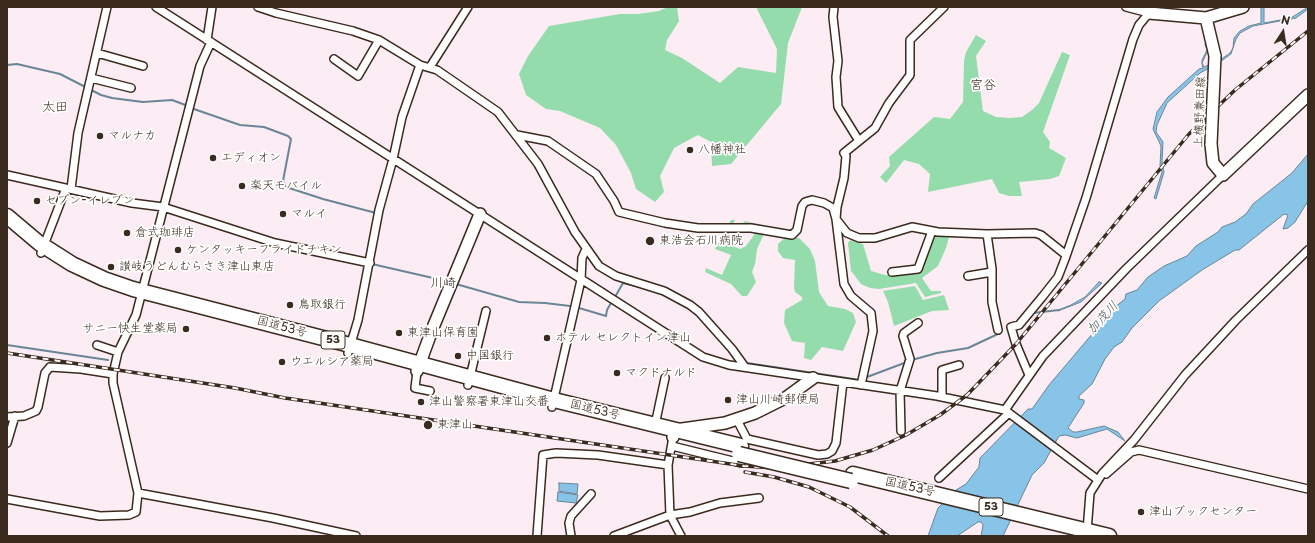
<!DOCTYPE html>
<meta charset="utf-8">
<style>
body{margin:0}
#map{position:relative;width:1315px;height:543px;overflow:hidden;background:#fcecf3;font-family:"Playpen Sans",sans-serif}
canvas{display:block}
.frame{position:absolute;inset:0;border:8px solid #3b2a1e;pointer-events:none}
.north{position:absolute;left:1263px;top:12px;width:40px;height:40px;-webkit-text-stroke:3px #fff;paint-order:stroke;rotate:12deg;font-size:11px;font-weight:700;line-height:16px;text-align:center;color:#3b2a1e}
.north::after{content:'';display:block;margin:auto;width:14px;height:18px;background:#3b2a1e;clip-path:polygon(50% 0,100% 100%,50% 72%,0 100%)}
</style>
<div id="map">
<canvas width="1315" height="543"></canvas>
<div class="frame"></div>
<div class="north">N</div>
</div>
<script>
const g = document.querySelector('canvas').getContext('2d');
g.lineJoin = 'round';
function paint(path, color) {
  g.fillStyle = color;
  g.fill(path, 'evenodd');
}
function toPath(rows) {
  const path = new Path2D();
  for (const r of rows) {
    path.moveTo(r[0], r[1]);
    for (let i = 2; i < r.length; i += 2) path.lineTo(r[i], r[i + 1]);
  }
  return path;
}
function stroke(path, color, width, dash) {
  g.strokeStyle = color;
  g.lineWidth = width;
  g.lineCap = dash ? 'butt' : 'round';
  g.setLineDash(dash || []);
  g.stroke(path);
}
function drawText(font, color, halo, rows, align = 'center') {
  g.font = font + ' "Playpen Sans","Klee One",sans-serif';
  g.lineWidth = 3.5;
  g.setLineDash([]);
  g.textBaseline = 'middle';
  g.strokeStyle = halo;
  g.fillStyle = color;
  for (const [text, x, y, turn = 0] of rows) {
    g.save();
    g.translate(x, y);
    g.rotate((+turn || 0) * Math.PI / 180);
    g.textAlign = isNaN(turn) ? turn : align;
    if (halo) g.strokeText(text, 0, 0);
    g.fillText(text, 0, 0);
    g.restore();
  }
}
paint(toPath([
 [668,7,677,7,679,21,667,40,665,50,682,58,720,83,738,67,776,73,777,49,756,7,802,7,788,43,781,104,731,164,712,166,711,142,698,135,674,148,660,176,664,192,655,202,636,189,631,173,616,145,600,128,560,111,546,109,526,95,519,74,528,56,549,26,620,14,638,14,659,11],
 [976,35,986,41,976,56,983,111,996,117,1010,118,1022,117,1032,110,1039,103,1062,52,1070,55,1043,132,1050,142,1049,148,1066,158,1059,176,1050,179,1019,182,1022,196,1009,196,999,193,992,179,928,192,930,174,919,164,904,160,886,183,880,177,890,166,889,157,934,117,950,119,963,102,964,61,966,52],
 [731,220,735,220,729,232,730,245,740,249,746,246,754,235,755,232,745,230,743,223,745,221,761,225,764,234,757,249,755,264,752,272,756,282,747,296,742,296,731,284,705,272,706,268,722,275,731,255,715,249],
 [934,233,948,234,949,237,946,248,938,266,922,278,931,291,941,291,941,293,925,297,916,283,879,289,870,288,861,284,851,271,848,243,850,240,863,244,871,271,885,275,919,273],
 [786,237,799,238,810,249,815,261,819,292,828,306,845,309,853,313,856,322,843,351,822,347,811,360,804,358,805,343,792,341,784,323,785,310,802,300,802,297,795,292,794,288,795,260,783,258,778,251,778,244],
 [915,286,923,300,944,295,949,310,932,311,894,326,888,302,883,291]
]), '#94dcab');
const water = toPath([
 [1261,7,1264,7,1264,23,1291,18,1308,7,1308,9,1296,18,1253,26,1240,33,1236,39,1231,54,1220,62,1200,73,1167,103,1157,125,1156,132,1163,142,1162,163,1164,172,1156,199,1154,198,1162,172,1160,166,1161,146,1153,129,1157,112,1168,97,1199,69,1203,68,1202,64,1202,60,1207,50,1205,44,1208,50,1202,63,1204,67,1220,60,1230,53,1233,48,1234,38,1240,31,1249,26,1261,23,1261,7],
 [1308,154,1308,201,1295,222,1288,228,1283,229,1288,215,1284,214,1239,250,1235,250,1202,270,1159,301,1132,328,1122,342,1114,347,1105,359,1092,384,1079,396,1079,399,1084,400,1084,403,1068,428,1073,432,1077,432,1104,426,1118,432,1125,441,1107,429,1077,438,1065,435,1059,436,1044,463,1032,475,1003,536,981,536,983,525,981,522,978,522,957,536,928,536,938,508,956,490,966,484,979,467,980,458,1028,409,1032,409,1049,385,1115,307,1125,299,1126,294,1137,290,1148,277,1164,266,1187,256,1196,246,1218,232,1222,227,1235,222,1246,214,1253,204,1292,173,1308,154],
 [1099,282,1102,283,1081,302,1058,311,1058,310,1071,305,1085,297,1099,282],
 [559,483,578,484,577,494,559,491,559,483],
 [558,492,578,495,576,503,557,501,558,492]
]);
paint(water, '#88c3e8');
stroke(water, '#698697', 1);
stroke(toPath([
 [7,65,17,64,60,74,101,95,112,98,143,102,172,100,188,106],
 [191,108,240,125,264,127,288,136,291,139,283,181,286,187,323,199,376,213],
 [372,264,446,281],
 [456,284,519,302,545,303,570,306],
 [615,297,623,283,640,287],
 [579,308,606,316,607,310,611,303],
 [1033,313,1059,310],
 [7,345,108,360],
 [912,360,937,353,968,348,1000,333],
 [747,363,860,380],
 [867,377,907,362]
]), '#698697', 2);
const street = toPath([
 [156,7,703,357,729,365,937,396,1005,410,1043,356,1126,269,1223,175],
 [258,7,276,13,353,31,379,40,420,65,437,70,498,112,538,164,575,232,599,266,616,276,664,291,690,305,699,312,732,349,745,367],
 [834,7,833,17,838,61,836,77,838,107,859,141],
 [207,40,212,7],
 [97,53,143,66],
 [334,59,358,76,379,40],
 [430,67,468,7],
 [91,78,131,88],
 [517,135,548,141,596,174,614,201,619,212,665,223,698,228,751,228,792,235,797,230,802,206,805,202,812,200,824,203,833,208,836,219,847,233,859,238,875,238,912,227,938,232,987,234,992,269,992,302,998,330],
 [7,175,132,203,163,207,275,243,370,263],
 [71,189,78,133,107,7],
 [987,234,1035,233,1041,235,1066,255],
 [41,253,66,188],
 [892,272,918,269,932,231],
 [968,276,992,272],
 [97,345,118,352],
 [348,353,358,320,379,210,393,159,402,117,420,65],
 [417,371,415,388,430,391],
 [1029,375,1016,344,1011,327,1019,325,1043,296,1058,277,1065,259,1086,198,1133,39,1139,25,1149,13,1126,7],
 [468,385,486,311],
 [861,385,873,331,871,313,851,296,844,284,836,219,837,207,844,178,846,156,844,153,875,128,889,103,910,75,910,40,944,7],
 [942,397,942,370,959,365],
 [552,407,581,280,582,258,586,249],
 [1005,410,1098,480],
 [7,417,24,416,36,411,38,407,45,373,50,367,81,369,113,374],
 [737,420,747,439,818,455,827,454,832,451,836,443,843,382],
 [655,425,665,378],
 [901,431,900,391,910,359,903,336,904,333,918,323],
 [673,437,668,465,670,515,681,536],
 [7,443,15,416],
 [672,446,741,463,744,452],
 [1106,474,1131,452,1139,450,1308,489],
 [939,478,1009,413],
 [138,493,273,518,356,536],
 [7,499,100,516,129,515,136,512,138,493,113,383,113,374,118,352,136,315,200,66,211,42],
 [1087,531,1090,493,1102,474,1134,440,1185,375,1236,320,1308,250],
 [537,536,543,455,556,453,598,455,668,465],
 [571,536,569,523,571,516,591,494],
 [614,536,670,515,690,512,720,503,759,498]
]);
const secondary = toPath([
 [1148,7,1149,13,1206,18,1243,7],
 [1206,18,1215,56],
 [1211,144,1213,163,1223,175,1308,95],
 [417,371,432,330,480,214],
 [673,437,675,430,725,423,755,413,787,397,813,378]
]);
const highway = toPath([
 [7,216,39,243,72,264,104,279,133,289,350,345,554,400,741,446],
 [853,474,1109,536]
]);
stroke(street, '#3b2a1e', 10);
stroke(secondary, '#3b2a1e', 14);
stroke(highway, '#3b2a1e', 17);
stroke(street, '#fff', 7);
stroke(secondary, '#fff', 11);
stroke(highway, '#fff', 14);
const rail = toPath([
 [7,353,235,388,285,398,744,466,775,468,835,461,873,450,906,435,940,415,967,395,1016,344,1189,134,1235,90,1308,31],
 [745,472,774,477,809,487,850,507,888,536]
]);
stroke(rail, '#3b2a1e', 3.5);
stroke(rail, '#fff', 2, [6]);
const secondaryBridge = toPath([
 [1211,144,1215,56]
]);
const highwayBridge = toPath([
 [739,454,851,481]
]);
stroke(secondaryBridge, '#3b2a1e', 14, []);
stroke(highwayBridge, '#3b2a1e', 17, []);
stroke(secondaryBridge, '#fff', 11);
stroke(highwayBridge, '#fff', 14);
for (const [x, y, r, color] of [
 [100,136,4,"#3b2a1e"],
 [690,150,4,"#3b2a1e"],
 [213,158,4,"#3b2a1e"],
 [242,186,4,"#3b2a1e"],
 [37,201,4,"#3b2a1e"],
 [283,214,4,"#3b2a1e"],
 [127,233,4,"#3b2a1e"],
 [650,241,5,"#3b2a1e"],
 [178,250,4,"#3b2a1e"],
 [111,267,4,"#3b2a1e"],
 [290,305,4,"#3b2a1e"],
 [186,329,4,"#3b2a1e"],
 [399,333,4,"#3b2a1e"],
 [547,338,4,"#3b2a1e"],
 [458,356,4,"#3b2a1e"],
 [282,362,4,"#3b2a1e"],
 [617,373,4,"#3b2a1e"],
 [728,400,4,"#3b2a1e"],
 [421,402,4,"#3b2a1e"],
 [428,425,5,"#3b2a1e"],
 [1141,512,4,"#3b2a1e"]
]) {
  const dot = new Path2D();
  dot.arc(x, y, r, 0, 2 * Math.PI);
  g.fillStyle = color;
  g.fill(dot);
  stroke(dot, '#fff', 1.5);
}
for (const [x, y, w] of [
 [333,340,24],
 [991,507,24]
]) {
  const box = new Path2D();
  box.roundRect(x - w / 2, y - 9, w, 18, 3);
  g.fillStyle = '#fff';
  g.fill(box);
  stroke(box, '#3b2a1e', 1);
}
drawText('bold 11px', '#3b2a1e', null, [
 ["53",333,340],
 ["53",991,507]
]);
drawText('12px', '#3b2a1e', '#fff', [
 ["上横野兼田線",1200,112,-88],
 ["国道53号",282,327,15],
 ["国道53号",595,410,14],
 ["国道53号",910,487,13]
]);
drawText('12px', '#3b2a1e', '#fff', [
 ["マルナカ",108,136],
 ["八幡神社",698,150],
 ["エディオン",221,158],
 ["楽天モバイル",250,186],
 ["セブン-イレブン",45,201],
 ["マルイ",291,214],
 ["倉式珈琲店",135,233],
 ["東浩会石川病院",659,241],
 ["ケンタッキーフライドチキン",186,250],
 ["讃岐うどんむらさき津山東店",119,267],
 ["鳥取銀行",298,305],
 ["サニー快生堂薬局",178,329,"right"],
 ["東津山保育園",407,333],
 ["ホテル セレクトイン津山",555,338],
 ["中国銀行",466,356],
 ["ウエルシア薬局",290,362],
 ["マクドナルド",625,373],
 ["津山川崎郵便局",736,400],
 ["津山警察署東津山交番",429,402],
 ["東津山",437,425],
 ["津山ブックセンター",1149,512]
], 'left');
drawText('13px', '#3b2a1e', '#fff', [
 ["宮谷",983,85],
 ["太田",55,107],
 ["川崎",443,283]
]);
drawText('italic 13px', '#52585b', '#fff', [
 ["加茂川",1103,318,-47]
]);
</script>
